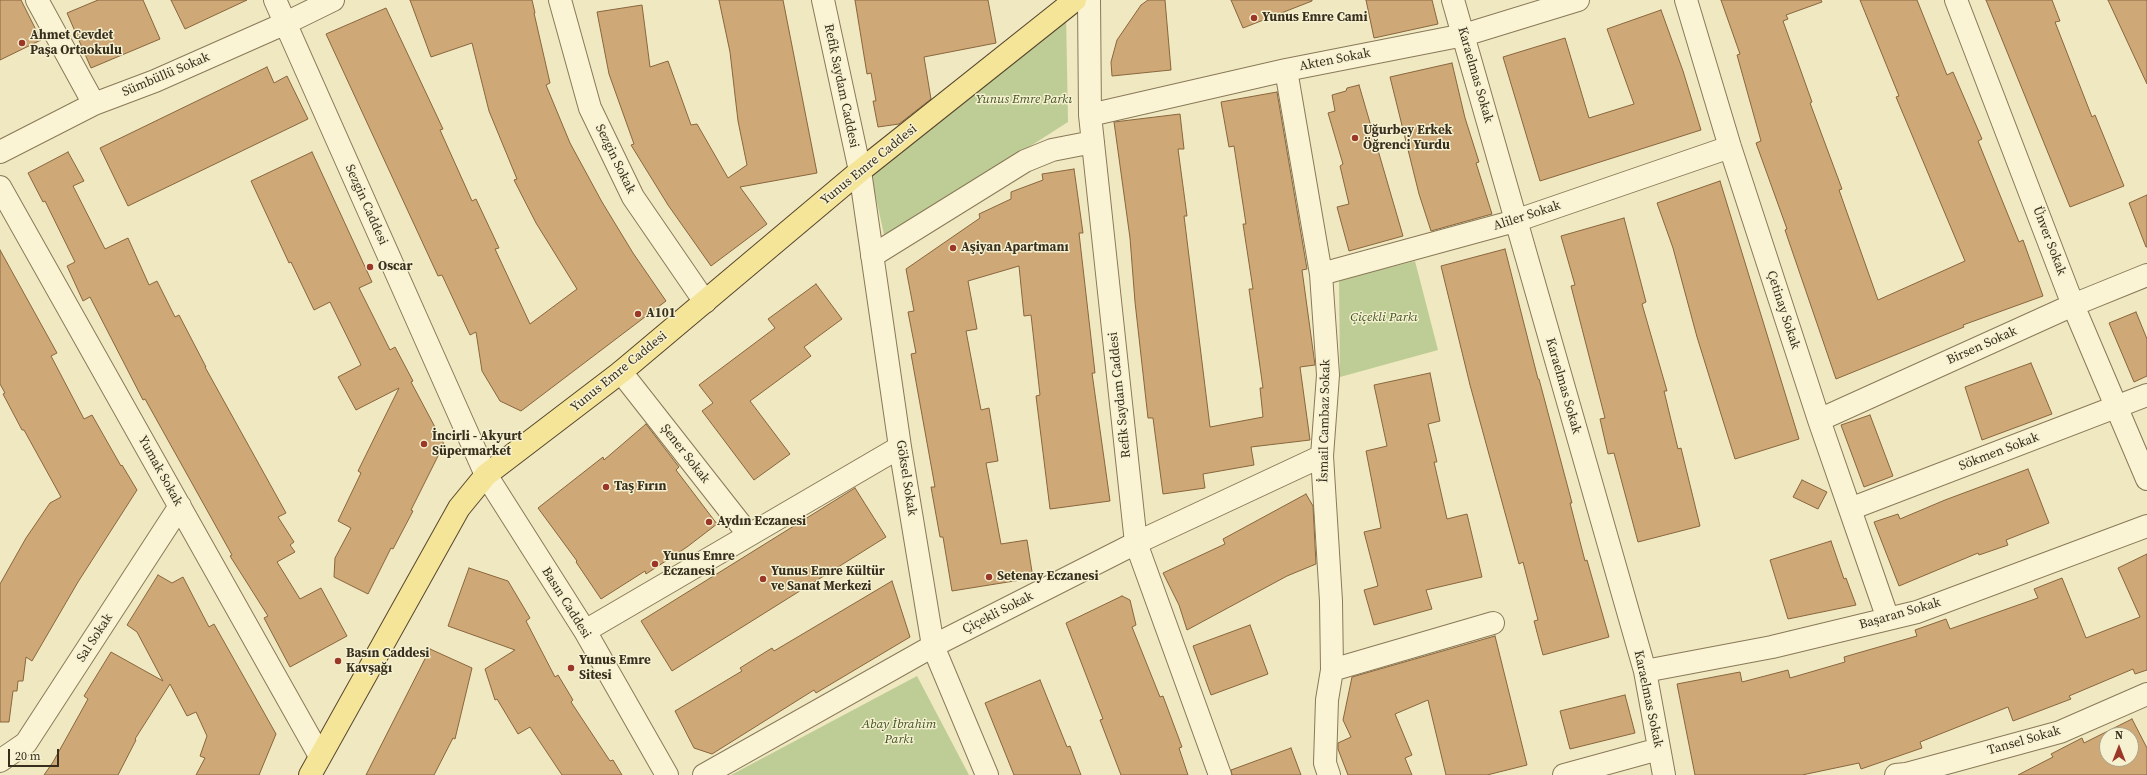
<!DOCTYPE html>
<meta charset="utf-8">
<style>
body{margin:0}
#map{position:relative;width:2147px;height:775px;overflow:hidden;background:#efe8c1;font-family:"Source Serif 4",serif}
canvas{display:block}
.north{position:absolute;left:2099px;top:727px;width:40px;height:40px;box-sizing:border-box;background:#f6f1d1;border:1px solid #aaa389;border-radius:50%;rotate:0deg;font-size:11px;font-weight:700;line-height:16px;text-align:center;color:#382e1d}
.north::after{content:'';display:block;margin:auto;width:14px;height:18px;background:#9a3727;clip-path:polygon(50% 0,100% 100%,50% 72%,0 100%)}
.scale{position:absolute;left:8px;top:749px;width:51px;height:18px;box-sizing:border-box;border:2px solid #382e1d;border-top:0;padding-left:5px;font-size:12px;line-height:14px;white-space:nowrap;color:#382e1d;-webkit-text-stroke:3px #f6f1d1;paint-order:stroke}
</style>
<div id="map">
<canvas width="2147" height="775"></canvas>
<div class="north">N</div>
<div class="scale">20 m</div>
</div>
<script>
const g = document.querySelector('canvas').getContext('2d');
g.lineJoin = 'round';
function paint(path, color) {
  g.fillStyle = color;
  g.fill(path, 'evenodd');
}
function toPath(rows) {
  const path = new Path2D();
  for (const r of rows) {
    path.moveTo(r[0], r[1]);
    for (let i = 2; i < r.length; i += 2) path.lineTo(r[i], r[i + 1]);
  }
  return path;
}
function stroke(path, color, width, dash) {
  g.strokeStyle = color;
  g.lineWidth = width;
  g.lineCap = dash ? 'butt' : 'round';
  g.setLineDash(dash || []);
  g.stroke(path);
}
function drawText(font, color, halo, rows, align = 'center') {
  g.font = font + ' "Source Serif 4",serif';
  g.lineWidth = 3;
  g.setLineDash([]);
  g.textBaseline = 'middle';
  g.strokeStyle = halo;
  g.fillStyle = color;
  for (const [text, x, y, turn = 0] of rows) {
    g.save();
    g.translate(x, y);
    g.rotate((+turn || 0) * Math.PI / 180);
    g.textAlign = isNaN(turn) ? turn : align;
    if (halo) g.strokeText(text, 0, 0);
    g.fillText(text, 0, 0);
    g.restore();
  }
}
paint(toPath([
 [1066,13,1068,122,885,239,870,171],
 [1415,261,1438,350,1340,377,1339,280],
 [917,676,969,775,731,775]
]), '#becd95');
const building = toPath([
 [0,0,21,0,41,40,0,60,0,0],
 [98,0,143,0,160,39,91,68,67,13,98,0],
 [171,0,247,0,185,29,171,0],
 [410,0,532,0,535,13,534,13,550,83,546,85,570,143,602,202,633,253,666,301,521,411,500,401,482,371,476,332,470,335,442,275,438,276,326,34,386,8,443,129,440,130,472,201,476,199,499,248,495,249,530,324,577,289,536,223,514,180,517,179,489,111,472,43,431,57,410,0],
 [719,0,783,0,817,173,740,187,767,224,711,266,668,205,631,145,634,144,609,74,597,12,642,5,650,67,668,61,691,125,697,124,728,178,747,165,738,121,730,52,719,0],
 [855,0,988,0,996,43,924,57,931,99,899,124,878,127,873,101,876,101,871,73,867,74,855,0],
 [1148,0,1165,0,1171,70,1112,76,1111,62,1117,40,1141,5,1148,0],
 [1231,0,1312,0,1312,1,1243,28,1231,0],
 [1366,0,1432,0,1438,24,1374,38,1366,0],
 [1721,0,1821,0,1822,2,1786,15,1788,19,1783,21,1812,102,1810,103,1842,189,1839,190,1878,300,1965,261,1896,97,1899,96,1860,0,1917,0,1947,75,1953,72,1982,139,1978,141,2019,242,2023,240,2043,296,1963,325,1964,327,1836,379,1785,230,1787,229,1756,143,1761,141,1737,55,1740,54,1721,0],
 [1986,0,2052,0,2060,21,2055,22,2092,117,2095,115,2124,186,2070,207,1986,0],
 [2108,0,2147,0,2147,84,2108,0],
 [1661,10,1683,71,1701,130,1540,181,1503,57,1565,38,1589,118,1634,104,1607,29,1661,10],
 [1452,63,1465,118,1479,162,1476,163,1492,214,1431,231,1419,194,1390,77,1452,63],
 [267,67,274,83,287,76,308,119,128,206,100,148,267,67],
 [1359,85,1403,236,1349,251,1337,207,1349,204,1340,166,1343,164,1328,113,1335,111,1332,95,1346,91,1347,88,1359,85],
 [1277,92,1307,269,1302,270,1315,365,1300,367,1310,440,1251,447,1254,465,1203,474,1205,488,1163,494,1153,418,1148,418,1135,302,1130,238,1114,122,1180,114,1184,149,1178,149,1187,216,1184,216,1210,427,1263,417,1260,388,1263,388,1249,289,1253,289,1243,224,1246,224,1234,146,1229,147,1221,102,1277,92],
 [68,152,84,181,73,186,105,249,128,238,149,285,157,281,175,317,179,315,206,367,205,367,286,513,278,517,294,542,290,545,295,552,277,562,300,599,321,588,347,636,290,667,264,618,268,616,230,556,232,555,145,399,143,400,90,297,83,301,67,266,75,262,45,201,43,202,28,173,68,152],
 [312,152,372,282,359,288,390,350,395,347,413,381,411,382,444,444,411,510,413,511,393,549,391,548,368,594,334,577,335,558,351,528,338,521,361,473,358,471,399,388,356,410,338,377,361,365,330,302,314,310,291,262,289,263,251,181,312,152],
 [1074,169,1083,233,1079,233,1095,373,1092,373,1110,501,1050,509,1036,396,1040,395,1031,315,1024,316,1019,266,968,281,977,329,966,331,981,410,989,408,998,461,986,463,1001,544,1027,540,1033,578,952,591,943,537,940,537,931,487,935,487,911,354,916,353,908,312,914,311,906,269,980,218,979,214,1011,199,1011,192,1043,180,1042,174,1074,169],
 [1720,181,1799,439,1735,459,1697,337,1673,248,1657,203,1720,181],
 [2147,195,2147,247,2146,247,2129,203,2147,195],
 [1624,218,1646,302,1642,304,1667,391,1664,391,1678,449,1681,448,1700,526,1638,542,1614,453,1608,454,1600,419,1605,418,1571,286,1575,285,1561,236,1624,218],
 [1505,249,1538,379,1539,379,1572,503,1570,503,1585,561,1587,560,1609,637,1543,655,1534,621,1538,620,1523,562,1519,564,1470,385,1441,266,1505,249],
 [0,250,57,353,51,356,84,419,92,415,121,466,122,465,137,490,78,582,32,661,26,657,23,681,18,681,17,691,13,691,9,722,0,722,0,584,26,538,50,503,61,497,24,430,22,430,3,394,5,393,0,384,0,250],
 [816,284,842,319,804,347,811,356,750,401,790,454,754,480,702,411,713,403,699,385,775,328,768,319,816,284],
 [2136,312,2147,339,2147,376,2134,382,2109,323,2136,312],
 [2031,363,2052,414,1982,440,1965,387,2031,363],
 [1430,373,1440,421,1428,424,1437,462,1434,462,1447,519,1467,514,1482,577,1426,590,1432,609,1374,625,1364,590,1378,586,1364,532,1381,528,1366,451,1387,446,1374,385,1430,373],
 [1870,415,1893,476,1864,487,1841,425,1870,415],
 [646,424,679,467,676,470,717,524,687,547,646,574,645,571,601,599,576,562,577,561,538,508,603,457,604,460,646,424],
 [2028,469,2049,523,2006,540,2008,545,1979,555,1978,553,1899,586,1874,522,1898,514,1900,519,1945,500,2028,469],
 [1802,480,1827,492,1818,509,1793,497,1802,480],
 [855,488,886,537,672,671,641,621,855,488],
 [1306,494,1313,506,1316,564,1287,576,1187,630,1179,605,1163,573,1225,544,1223,539,1306,494],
 [1831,541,1844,579,1846,578,1856,605,1788,619,1770,560,1831,541],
 [2147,554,2147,670,2135,674,2133,669,2069,696,2071,699,2013,721,2008,707,1920,742,1922,748,1861,769,1859,763,1802,775,1695,775,1677,684,1740,672,1742,682,1788,670,1790,678,1845,662,1844,657,1917,636,1915,630,1946,619,1950,629,2038,598,2034,589,2062,578,2086,638,2140,617,2118,568,2147,554],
 [469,568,508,581,530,618,526,621,555,677,558,675,573,700,571,702,610,761,613,760,622,775,562,775,530,727,518,734,497,699,495,700,485,669,515,650,448,626,469,568],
 [158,575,172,583,183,577,209,627,214,624,276,734,259,775,196,775,205,758,200,756,207,736,196,712,187,716,170,684,135,739,136,740,118,775,44,775,53,762,88,699,84,696,111,652,163,681,137,632,127,625,158,575],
 [892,581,910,637,816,693,814,690,712,754,694,748,675,711,742,671,740,668,772,648,774,651,892,581],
 [1122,596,1130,600,1136,625,1132,627,1160,697,1163,696,1182,747,1179,748,1188,775,1121,775,1100,720,1103,719,1066,623,1122,596],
 [1250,625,1268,674,1211,695,1193,646,1250,625],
 [1495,636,1527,765,1487,775,1446,775,1428,700,1395,714,1412,755,1405,758,1412,775,1348,775,1338,749,1338,743,1351,737,1343,720,1352,677,1495,636],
 [430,649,472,668,455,739,453,738,434,775,366,775,430,649],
 [1040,680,1067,747,1070,746,1081,775,1014,775,985,703,1040,680],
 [1625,695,1635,733,1570,749,1560,711,1625,695],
 [2132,719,2147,748,2147,775,2018,775,2053,757,2051,754,2082,738,2084,743,2132,719],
 [2107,735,2131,735,2131,759,2107,759,2107,735],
 [1291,748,1301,775,1232,775,1231,770,1291,748]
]);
paint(building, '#cea876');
stroke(building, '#89663d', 1);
const minor = toPath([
 [37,0,94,104],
 [275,0,486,475,585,631,667,775],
 [560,0,590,108,633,197,705,302],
 [823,0,860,171,900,447,933,646,987,775],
 [1089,0,1090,115,1136,543,1220,775],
 [1453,0,1645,671,1664,775],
 [1686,0,1730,147,1819,420,1888,619],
 [1956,0,2073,305,2147,479],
 [1286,70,1321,274,1328,375,1322,456,1331,601,1332,670,1327,700,1325,763,1329,775],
 [1090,115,1286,70,1464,35,1578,0],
 [0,152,94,104,155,81,286,23,333,0],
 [0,187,320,756],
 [872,256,1025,161,1052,150,1093,142],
 [1321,274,1515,221,1730,147],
 [621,372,749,535],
 [1819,420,2073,305,2147,275],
 [1850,509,2147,395],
 [585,631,900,447],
 [1332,670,1493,623],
 [1645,671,1772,647,1917,612,2147,526],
 [0,761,26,743,180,506],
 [704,775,933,646,1136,543,1322,456],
 [1564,775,1659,749],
 [1896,775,1906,774,2060,732,2147,694]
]);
const major = toPath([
 [310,775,459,508,486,475,621,372,860,171,1075,0]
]);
stroke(minor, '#897958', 24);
stroke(major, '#57462d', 24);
stroke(minor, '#faf4d5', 22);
stroke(major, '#f4e598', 22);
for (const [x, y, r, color] of [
 [1254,18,4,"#9a3727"],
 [22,43,4,"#9a3727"],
 [1355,138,4,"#9a3727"],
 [953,248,4,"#9a3727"],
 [370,267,4,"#9a3727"],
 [638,314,4,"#9a3727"],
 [424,444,4,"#9a3727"],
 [606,487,4,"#9a3727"],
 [709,522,4,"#9a3727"],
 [655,564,4,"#9a3727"],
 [989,577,4,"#9a3727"],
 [763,579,4,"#9a3727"],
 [338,661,4,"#9a3727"],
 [571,668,4,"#9a3727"]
]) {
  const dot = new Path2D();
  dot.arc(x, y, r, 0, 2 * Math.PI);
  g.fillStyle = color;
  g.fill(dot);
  stroke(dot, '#f6f1d1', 1.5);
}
drawText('bold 13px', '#382e1d', '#f6f1d1', [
 ["Yunus Emre Cami",1262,18],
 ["Ahmet Cevdet",30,36],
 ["Paşa Ortaokulu",30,51],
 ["Uğurbey Erkek",1363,131],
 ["Öğrenci Yurdu",1363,146],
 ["Aşiyan Apartmanı",961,248],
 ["Oscar",378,267],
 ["A101",646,314],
 ["İncirli - Akyurt",432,437],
 ["Süpermarket",432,452],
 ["Taş Fırın",614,487],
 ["Aydın Eczanesi",717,522],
 ["Yunus Emre",663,557],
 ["Eczanesi",663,572],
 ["Yunus Emre Kültür",771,572],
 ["ve Sanat Merkezi",771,587],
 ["Setenay Eczanesi",997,577],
 ["Basın Caddesi",346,654],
 ["Kavşağı",346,669],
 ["Yunus Emre",579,661],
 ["Sitesi",579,676]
], 'left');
drawText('13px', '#382e1d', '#f6f1d1', [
 ["Akten Sokak",1335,60,-11],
 ["Sümbüllü Sokak",166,75,-23],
 ["Karaelmas Sokak",1475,75,74],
 ["Refik Saydam Caddesi",841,86,78],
 ["Sezgin Sokak",615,159,64],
 ["Yunus Emre Caddesi",869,165,-39],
 ["Sezgin Caddesi",366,205,66],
 ["Aliler Sokak",1527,216,-18],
 ["Ünver Sokak",2049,241,69],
 ["Çetinay Sokak",1783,310,72],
 ["Birsen Sokak",1982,346,-24],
 ["Yunus Emre Caddesi",619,372,-39],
 ["Karaelmas Sokak",1563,386,74],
 ["Refik Saydam Caddesi",1120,395,-96],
 ["İsmail Cambaz Sokak",1325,421,-89],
 ["Sökmen Sokak",1999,452,-21],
 ["Şener Sokak",685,454,52],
 ["Yumak Sokak",160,471,61],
 ["Göksel Sokak",906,478,81],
 ["Basın Caddesi",566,603,58],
 ["Çiçekli Sokak",998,613,-27],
 ["Başaran Sokak",1900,614,-16],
 ["Sal Sokak",95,638,-57],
 ["Karaelmas Sokak",1648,699,78],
 ["Tansel Sokak",2024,741,-16]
]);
drawText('italic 13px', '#415523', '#f6f1d1', [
 ["Yunus Emre Parkı",1024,100],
 ["Çiçekli Parkı",1384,318],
 ["Abay İbrahim",899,725],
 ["Parkı",899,740]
]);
</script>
